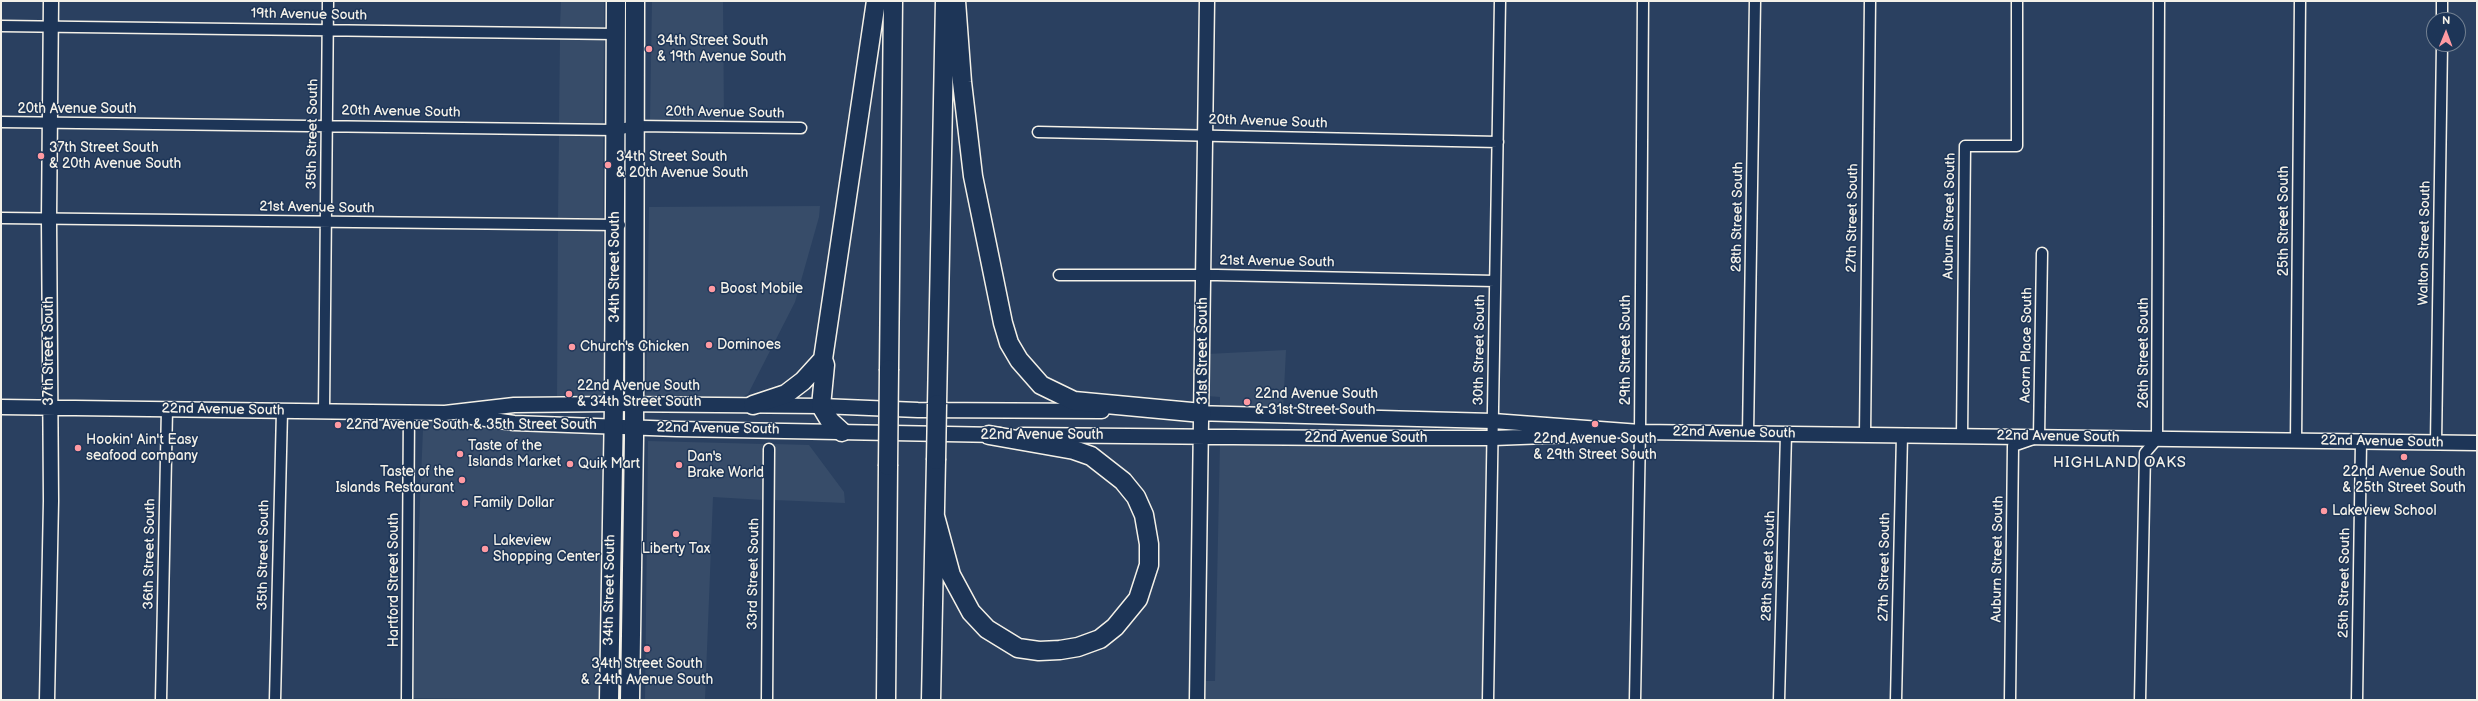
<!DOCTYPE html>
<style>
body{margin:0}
#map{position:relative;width:2478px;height:701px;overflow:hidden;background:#2a4060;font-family:"Balsamiq Sans",sans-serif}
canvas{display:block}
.frame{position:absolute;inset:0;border:2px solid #f4f1e8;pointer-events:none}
.north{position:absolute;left:2426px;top:12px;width:40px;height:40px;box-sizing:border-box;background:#1d3557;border:1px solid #738091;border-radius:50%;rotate:1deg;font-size:11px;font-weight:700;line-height:16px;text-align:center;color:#f4f1e8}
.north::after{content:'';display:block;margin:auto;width:14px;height:18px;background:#ff9aa2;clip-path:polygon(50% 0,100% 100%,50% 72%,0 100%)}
</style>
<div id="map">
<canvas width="2478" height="701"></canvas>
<div class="frame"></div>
<div class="north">N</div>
</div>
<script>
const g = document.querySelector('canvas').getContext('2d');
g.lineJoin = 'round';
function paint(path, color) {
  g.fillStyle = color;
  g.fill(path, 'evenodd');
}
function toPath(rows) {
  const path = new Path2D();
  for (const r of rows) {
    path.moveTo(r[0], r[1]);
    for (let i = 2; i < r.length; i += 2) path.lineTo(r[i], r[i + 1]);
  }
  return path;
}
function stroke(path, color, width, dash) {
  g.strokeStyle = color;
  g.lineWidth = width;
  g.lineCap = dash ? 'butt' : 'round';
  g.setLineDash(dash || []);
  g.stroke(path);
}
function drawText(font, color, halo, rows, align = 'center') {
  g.font = font + ' "Balsamiq Sans",sans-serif';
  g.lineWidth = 3;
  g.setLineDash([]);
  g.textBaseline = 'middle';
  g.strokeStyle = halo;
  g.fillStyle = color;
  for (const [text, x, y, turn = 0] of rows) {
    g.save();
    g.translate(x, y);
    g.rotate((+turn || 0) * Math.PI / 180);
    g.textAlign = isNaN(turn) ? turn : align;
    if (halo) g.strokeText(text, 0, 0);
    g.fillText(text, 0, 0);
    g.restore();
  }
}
paint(toPath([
 [561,1,604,1,604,28,560,27],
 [652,1,723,1,724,122,650,120],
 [560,38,604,39,603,124,559,123],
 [559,134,603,135,603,219,558,219],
 [820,206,819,217,795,302,748,394,738,399,646,399,649,207],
 [558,230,603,230,603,398,557,400],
 [1286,350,1283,410,1220,408,1220,397,1207,396,1207,354],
 [421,419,451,419,514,428,603,431,603,700,412,698,423,429],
 [648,441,764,444,764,500,713,497,705,700,645,700],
 [1220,442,1488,444,1483,700,1202,700,1202,681,1215,681],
 [774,444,809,445,844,492,845,503,774,500]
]), '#374c69');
const street = toPath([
 [2442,20,2442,1],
 [1,26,616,34],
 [1,122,616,130,635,126,801,128],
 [1038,132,1498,142],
 [1,218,620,225],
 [1059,275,1217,275,1495,281],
 [324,411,328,1],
 [1748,433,1755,1],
 [1865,435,1870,1],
 [1962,436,1965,146,2017,146,2017,1],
 [2296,441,2300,1],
 [2436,443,2442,44],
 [161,700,167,409],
 [275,700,282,411],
 [407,700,409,412],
 [767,700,769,449],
 [1488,700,1500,1],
 [1635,700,1640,432,1643,1],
 [1779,700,1786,434],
 [1896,700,1902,435],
 [2010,700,2013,446,2039,437,2042,253],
 [2140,700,2145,453,2157,439,2159,1],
 [2357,700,2361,442]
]);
const secondary = toPath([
 [1,407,445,413,514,405,614,404,821,406,918,410,1102,411],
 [1193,413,1493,421,1640,432,2477,443],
 [465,416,514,423,677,429,1000,435],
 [1022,435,1339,438,1493,438,1574,435],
 [47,700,51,501,49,219,51,1],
 [1197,700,1207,1]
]);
const highway = toPath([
 [956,1,962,82,973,176,1003,323,1009,343,1019,360,1041,385,1074,401,1202,413],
 [889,369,893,1],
 [937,404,945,1],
 [753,405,786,394,803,381,823,359],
 [842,432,830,421,821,406,825,365,823,359,876,1],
 [935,516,951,575,971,612,987,629,1018,648,1039,651,1060,650,1078,647,1100,639,1115,627,1138,599,1149,565,1149,544,1144,515,1136,497,1123,481,1091,456,1074,450,989,435],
 [609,700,614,404,616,1],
 [630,700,634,438,635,1],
 [886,700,888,466],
 [931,700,936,460]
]);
stroke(street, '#f4f1e8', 13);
stroke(secondary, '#f4f1e8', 17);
stroke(highway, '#f4f1e8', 21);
stroke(street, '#1d3557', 10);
stroke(secondary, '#1d3557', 14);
stroke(highway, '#1d3557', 18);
const highwayBridge = toPath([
 [936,460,937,404],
 [888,466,889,369]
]);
stroke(highwayBridge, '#f4f1e8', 21, []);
stroke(highwayBridge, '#1d3557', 18);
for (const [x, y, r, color] of [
 [649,49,4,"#ff9aa2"],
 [41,156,4,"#ff9aa2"],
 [608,165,4,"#ff9aa2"],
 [712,289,4,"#ff9aa2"],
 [709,345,4,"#ff9aa2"],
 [572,347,4,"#ff9aa2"],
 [569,394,4,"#ff9aa2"],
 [1247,402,4,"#ff9aa2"],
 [1595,424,4,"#ff9aa2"],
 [338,425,4,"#ff9aa2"],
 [78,448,4,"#ff9aa2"],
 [460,454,4,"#ff9aa2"],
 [2404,457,4,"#ff9aa2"],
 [570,464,4,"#ff9aa2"],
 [679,465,4,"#ff9aa2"],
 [462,480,4,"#ff9aa2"],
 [465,503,4,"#ff9aa2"],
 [2324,511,4,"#ff9aa2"],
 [676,534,4,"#ff9aa2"],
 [485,549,4,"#ff9aa2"],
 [647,649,4,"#ff9aa2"]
]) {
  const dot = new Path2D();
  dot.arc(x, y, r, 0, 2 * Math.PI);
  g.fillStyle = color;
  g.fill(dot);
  stroke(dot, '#1d3557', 1.5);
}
drawText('14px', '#f4f1e8', '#1d3557', [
 ["19th Avenue South",309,15,1],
 ["20th Avenue South",77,109],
 ["20th Avenue South",401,112,1],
 ["20th Avenue South",725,113,1],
 ["20th Avenue South",1268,122,2],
 ["35th Street South",313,134,-89],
 ["21st Avenue South",317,208,1],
 ["Auburn Street South",1950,216,-89],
 ["28th Street South",1738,217,-89],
 ["27th Street South",1853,218,-89],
 ["25th Street South",2284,221,-90],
 ["Walton Street South",2425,243,-89],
 ["21st Avenue South",1277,262,1],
 ["34th Street South",615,267,-90],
 ["Acorn Place South",2027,345,-89],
 ["30th Street South",1480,350,-89],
 ["29th Street South",1626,350,-90],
 ["37th Street South",49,351,-90],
 ["31st Street South",1203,351,-90],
 ["26th Street South",2144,353,-90],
 ["22nd Avenue South",223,410,1],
 ["22nd Avenue South",718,429,1],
 ["22nd Avenue South",1734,433,1],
 ["22nd Avenue South",1042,435],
 ["22nd Avenue South",2058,437,1],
 ["22nd Avenue South",1366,438],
 ["22nd Avenue South",2382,442,1],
 ["36th Street South",150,554,-89],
 ["35th Street South",264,555,-89],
 ["Auburn Street South",1998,559,-89],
 ["28th Street South",1769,566,-88],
 ["27th Street South",1885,567,-89],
 ["33rd Street South",754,574,-89],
 ["Hartford Street South",394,580,-90],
 ["25th Street South",2345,583,-89],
 ["34th Street South",610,590,-89]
]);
drawText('14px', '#f4f1e8', '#1d3557', [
 ["34th Street South",657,41],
 ["& 19th Avenue South",657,57],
 ["37th Street South",49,148],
 ["& 20th Avenue South",49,164],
 ["34th Street South",616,157],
 ["& 20th Avenue South",616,173],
 ["Boost Mobile",720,289],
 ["Dominoes",717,345],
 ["Church's Chicken",580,347],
 ["22nd Avenue South",577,386],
 ["& 34th Street South",577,402],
 ["22nd Avenue South",1255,394],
 ["& 31st Street South",1255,410],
 ["22nd Avenue South & 35th Street South",346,425],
 ["22nd Avenue South",1595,439,"center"],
 ["& 29th Street South",1595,455,"center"],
 ["Hookin' Ain't Easy",86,440],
 ["seafood company",86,456],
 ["Taste of the",468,446],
 ["Islands Market",468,462],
 ["Dan's",687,457],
 ["Brake World",687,473],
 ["Quik Mart",578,464],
 ["Taste of the",454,472,"right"],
 ["Islands Restaurant",454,488,"right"],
 ["22nd Avenue South",2404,472,"center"],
 ["& 25th Street South",2404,488,"center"],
 ["Family Dollar",473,503],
 ["Lakeview School",2332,511],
 ["Lakeview",493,541],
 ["Shopping Center",493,557],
 ["Liberty Tax",676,549,"center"],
 ["34th Street South",647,664,"center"],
 ["& 24th Avenue South",647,680,"center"]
], 'left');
g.letterSpacing = '1px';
drawText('15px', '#f4f1e8', '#1d3557', [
 ["HIGHLAND OAKS",2120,463]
]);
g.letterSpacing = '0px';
</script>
